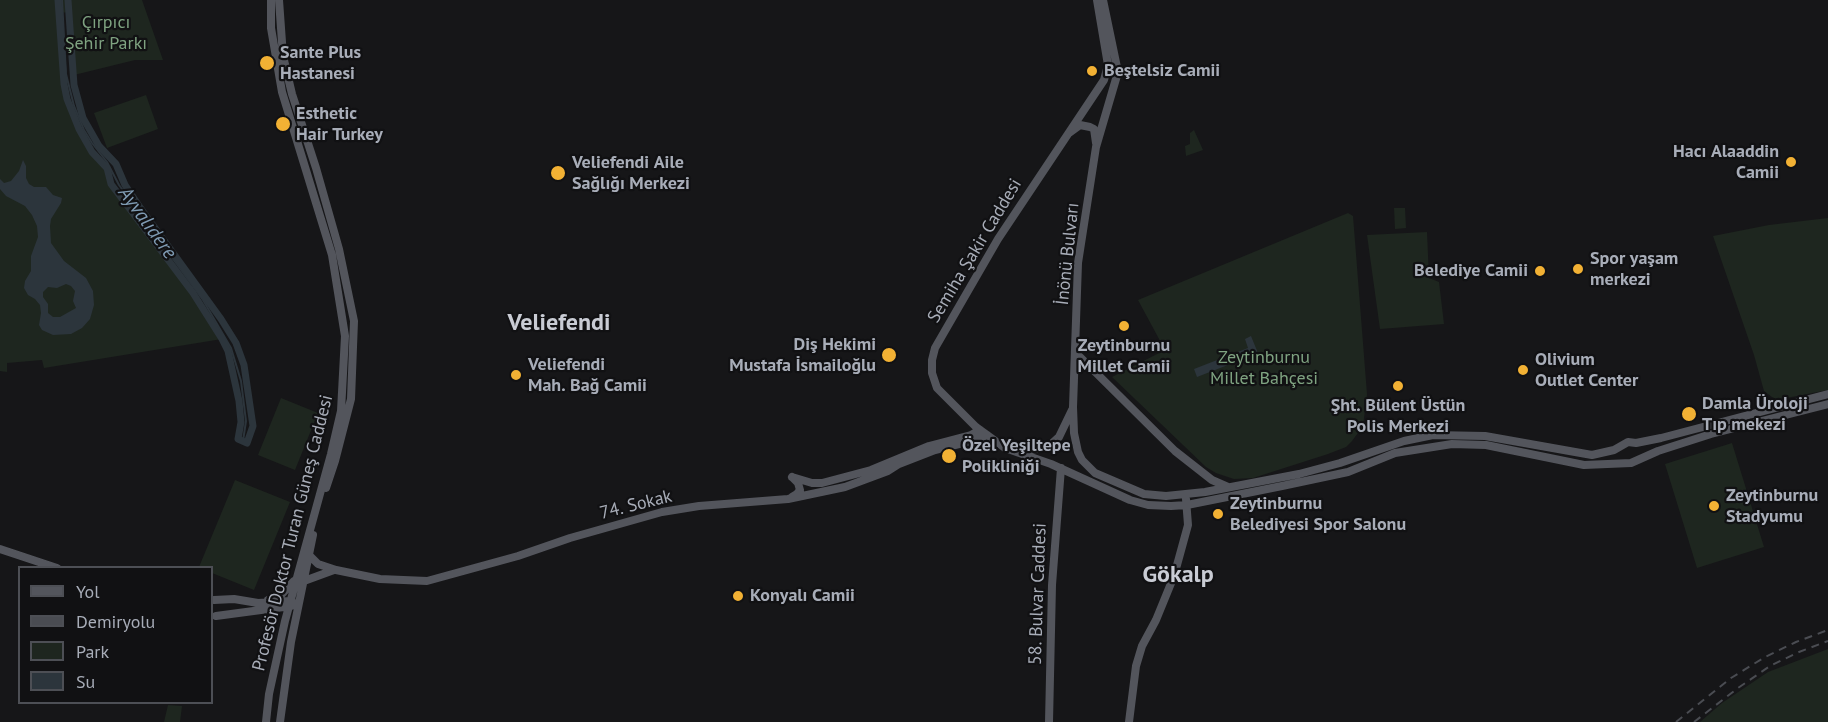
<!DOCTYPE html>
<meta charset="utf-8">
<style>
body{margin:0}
#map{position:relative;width:1828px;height:722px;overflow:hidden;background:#161618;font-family:"PT Sans",sans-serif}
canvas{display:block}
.legend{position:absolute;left:18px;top:566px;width:195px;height:138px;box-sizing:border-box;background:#111113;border:2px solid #4d4f55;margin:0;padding:8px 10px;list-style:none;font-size:18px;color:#a8adb8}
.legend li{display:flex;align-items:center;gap:12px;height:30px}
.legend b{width:30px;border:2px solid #4d4f55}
</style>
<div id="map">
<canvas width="1828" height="722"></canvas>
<ul class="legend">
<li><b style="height:8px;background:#53555c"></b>Yol</li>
<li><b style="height:8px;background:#4a4c52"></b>Demiryolu</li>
<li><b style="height:16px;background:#1e261f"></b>Park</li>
<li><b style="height:16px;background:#2c353c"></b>Su</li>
</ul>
</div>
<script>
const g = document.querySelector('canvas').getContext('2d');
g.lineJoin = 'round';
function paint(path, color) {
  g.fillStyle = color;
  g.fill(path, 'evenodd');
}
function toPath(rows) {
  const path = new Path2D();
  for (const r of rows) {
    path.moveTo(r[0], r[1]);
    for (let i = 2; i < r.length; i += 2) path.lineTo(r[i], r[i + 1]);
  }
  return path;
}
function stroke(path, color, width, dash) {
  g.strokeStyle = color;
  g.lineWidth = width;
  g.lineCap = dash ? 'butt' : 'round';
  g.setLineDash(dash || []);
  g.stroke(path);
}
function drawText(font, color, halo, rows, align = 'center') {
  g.font = font + ' "PT Sans",sans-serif';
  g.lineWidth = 4.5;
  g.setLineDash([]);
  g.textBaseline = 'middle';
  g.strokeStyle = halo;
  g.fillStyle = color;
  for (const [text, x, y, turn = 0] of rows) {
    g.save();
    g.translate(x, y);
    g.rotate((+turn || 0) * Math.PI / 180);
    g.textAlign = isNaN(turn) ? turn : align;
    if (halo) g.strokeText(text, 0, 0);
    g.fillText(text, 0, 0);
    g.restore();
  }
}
paint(toPath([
 [0,0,142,0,163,60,135,60,74,75,71,12,59,13,62,70,67,99,86,142,109,171,111,184,193,293,222,339,44,368,42,360,7,363,7,372,0,371],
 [146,95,158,129,107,148,94,113],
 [1194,130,1203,150,1186,156,1185,146,1190,144,1190,133],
 [1394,208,1405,208,1406,228,1395,229],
 [1348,213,1353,216,1367,394,1363,426,1352,441,1346,447,1328,454,1253,478,1234,479,1216,473,1206,467,1112,377,1165,350,1138,300],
 [1828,218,1828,390,1776,400,1764,391,1754,355,1713,236,1769,225],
 [1427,232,1429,278,1439,282,1444,324,1380,329,1367,235],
 [281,398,318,413,295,470,258,455],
 [1732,443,1764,547,1697,568,1665,464],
 [235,480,290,502,254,590,212,573,212,568,199,567],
 [1828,649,1828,722,1700,722,1722,703,1768,672],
 [168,705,182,706,180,722,164,722]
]), '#1e261f');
paint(toPath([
 [23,160,26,166,26,178,29,184,34,187,46,187,53,195,62,198,61,203,51,219,50,226,51,243,64,261,86,278,93,291,94,305,90,319,82,328,71,334,53,335,42,330,39,325,41,313,40,305,35,299,28,295,24,288,25,281,31,271,31,256,38,237,37,226,32,215,25,206,6,196,0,189,0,179,4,183,11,181,19,171],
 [66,284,71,286,75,291,73,301,76,308,60,317,53,317,48,313,48,304,43,297,43,292,48,287,57,288],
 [1251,336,1262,363,1255,365,1251,356,1197,377,1194,369,1248,348,1245,339]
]), '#2c353c');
stroke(toPath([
 [62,0,66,74,74,106,84,130,92,143,107,162,119,185,203,300,231,348,241,381,246,421,243,441]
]), '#2c353c', 2);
stroke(toPath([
 [58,0,64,84,67,99,79,129,92,152,107,168,111,184,193,293,222,339,228,351,239,401,241,422,238,439,247,443,253,426,244,365,236,343,221,319,139,206,125,185,116,164,99,146,83,118,74,85,68,0]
]), '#2c353c', 7);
stroke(toPath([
 [279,0,283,56,292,94,316,168,339,249,354,321,351,399,335,461,326,488],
 [1103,0,1118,72,1096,147,1078,263,1073,407,1074,433,1078,452,1082,460,1095,473,1144,494,1166,496,1205,492,1299,474,1340,463,1404,441,1433,435,1485,436,1592,455,1614,450,1628,442,1636,443,1661,438,1828,394],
 [1069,133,1080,125,1090,127,1094,129,1096,143],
 [1075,352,1175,451,1212,480,1228,487],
 [1072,410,1059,437,1048,447,1030,450,1005,448,976,427,937,388,932,373,932,360,935,348,998,239,1104,80,1108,65,1097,0],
 [1005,448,1051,464,1130,500,1148,505,1171,506,1187,505,1282,486,1348,472,1395,453,1452,444,1486,445,1584,465,1631,463,1658,451,1711,434,1828,404],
 [792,477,812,483,822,483,871,470,929,446,971,435,980,430],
 [792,497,797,494,800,490,798,483,792,477],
 [0,549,57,568],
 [307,553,318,564,336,570,380,579,427,581,518,556,570,538,662,512,699,506,788,499,845,487,888,471,899,464,935,450,975,440,987,435],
 [304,581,334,570],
 [214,600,234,599,258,603,290,601,294,603],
 [268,600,281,595,294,581],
 [216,616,291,606],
 [266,722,269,694,285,621,331,454,341,411,345,336,332,255,282,92,271,28,271,0],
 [280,722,291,642,313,535],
 [1049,722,1052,585,1061,468],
 [1129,722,1136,666,1142,646,1156,620,1174,576,1188,525,1186,499]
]), '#53555c', 8);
stroke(toPath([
 [1676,722,1731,678,1765,657,1796,642,1828,630],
 [1694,722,1738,688,1770,666,1799,652,1828,641]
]), '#4a4c52', 2, [8, 6]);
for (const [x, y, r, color] of [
 [267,63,8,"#f2b134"],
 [1092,71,6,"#f2b134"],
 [283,124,8,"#f2b134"],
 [1791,162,6,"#f2b134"],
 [558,173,8,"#f2b134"],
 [1578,269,6,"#f2b134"],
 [1540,271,6,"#f2b134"],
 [1124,326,6,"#f2b134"],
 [889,355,8,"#f2b134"],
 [1523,370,6,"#f2b134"],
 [516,375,6,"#f2b134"],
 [1398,386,6,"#f2b134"],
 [1689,414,8,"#f2b134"],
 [949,456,8,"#f2b134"],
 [1714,506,6,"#f2b134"],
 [1218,514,6,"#f2b134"],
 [738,596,6,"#f2b134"]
]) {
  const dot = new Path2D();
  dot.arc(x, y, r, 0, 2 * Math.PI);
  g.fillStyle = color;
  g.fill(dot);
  stroke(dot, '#111113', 2);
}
drawText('18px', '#7fa381', '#111113', [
 ["Çırpıcı",106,23],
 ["Şehir Parkı",106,44],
 ["Zeytinburnu",1264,358],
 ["Millet Bahçesi",1264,379]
]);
drawText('bold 18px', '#a8adb8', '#111113', [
 ["Sante Plus",280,53],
 ["Hastanesi",280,74],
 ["Beştelsiz Camii",1104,71],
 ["Esthetic",296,114],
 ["Hair Turkey",296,135],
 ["Hacı Alaaddin",1779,152,"right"],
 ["Camii",1779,173,"right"],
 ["Veliefendi Aile",572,163],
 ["Sağlığı Merkezi",572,184],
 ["Spor yaşam",1590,259],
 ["merkezi",1590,280],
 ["Belediye Camii",1528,271,"right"],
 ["Diş Hekimi",876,345,"right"],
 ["Mustafa İsmailoğlu",876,366,"right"],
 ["Zeytinburnu",1124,346,"center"],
 ["Millet Camii",1124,367,"center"],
 ["Olivium",1535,360],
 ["Outlet Center",1535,381],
 ["Veliefendi",528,365],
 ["Mah. Bağ Camii",528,386],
 ["Damla Üroloji",1702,404],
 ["Tıp mekezi",1702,425],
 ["Şht. Bülent Üstün",1398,406,"center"],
 ["Polis Merkezi",1398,427,"center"],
 ["Özel Yeşiltepe",962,446],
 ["Polikliniği",962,467],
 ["Zeytinburnu",1726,496],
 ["Stadyumu",1726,517],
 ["Zeytinburnu",1230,504],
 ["Belediyesi Spor Salonu",1230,525],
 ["Konyalı Camii",750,596]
], 'left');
drawText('18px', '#a8adb8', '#111113', [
 ["Semiha Şakir Caddesi",975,251,-59],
 ["İnönü Bulvarı",1068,254,-84],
 ["74. Sokak",636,505,-14],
 ["Profesör Doktor Turan Güneş Caddesi",293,533,-76],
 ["58. Bulvar Caddesi",1038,594,-88]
]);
drawText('italic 20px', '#7f9bb3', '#111113', [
 ["Ayvalıdere",147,223,54]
]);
drawText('bold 24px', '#c9ccd4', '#111113', [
 ["Veliefendi",559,323],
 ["Gökalp",1178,575]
]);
</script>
